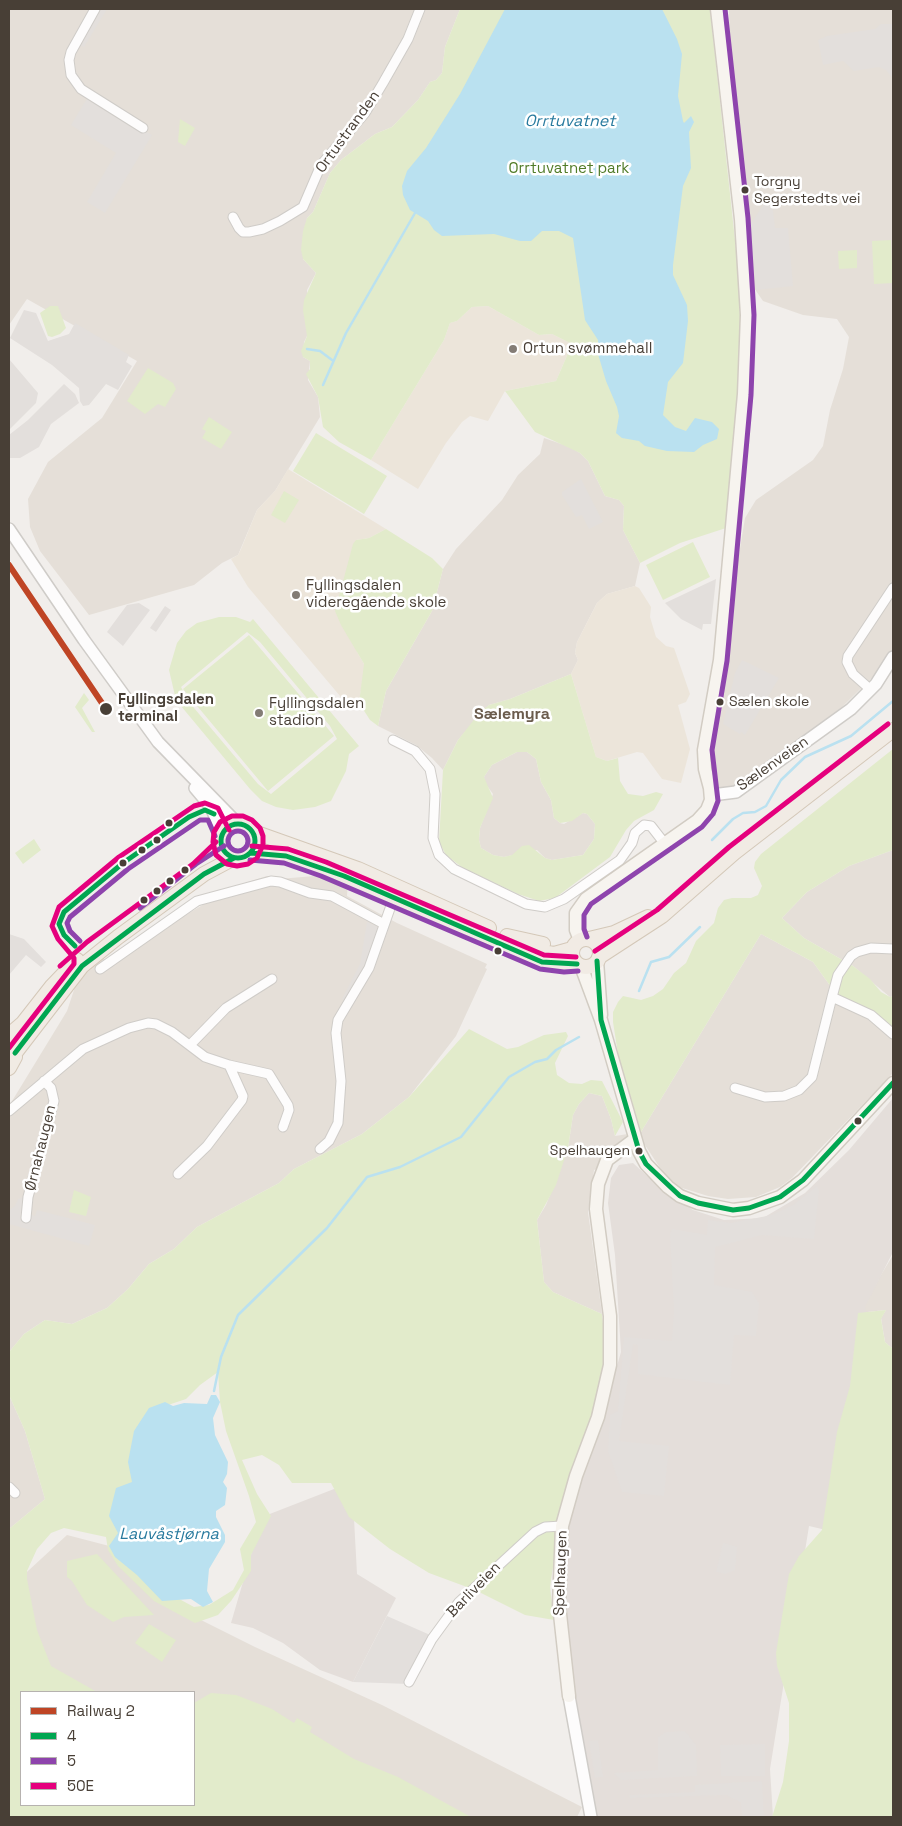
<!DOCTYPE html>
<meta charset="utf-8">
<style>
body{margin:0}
#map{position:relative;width:902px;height:1826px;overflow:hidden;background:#f1eeeb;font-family:"Space Grotesk",sans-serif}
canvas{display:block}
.frame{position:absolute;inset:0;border:10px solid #483f36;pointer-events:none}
.legend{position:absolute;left:20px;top:1691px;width:175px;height:115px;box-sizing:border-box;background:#fff;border:1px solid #b6b2af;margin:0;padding:6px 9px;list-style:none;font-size:15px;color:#483f36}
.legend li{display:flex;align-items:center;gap:10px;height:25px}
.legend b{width:25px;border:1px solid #b6b2af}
</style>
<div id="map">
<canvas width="902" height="1826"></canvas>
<div class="frame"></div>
<ul class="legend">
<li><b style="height:6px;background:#bf4525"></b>Railway 2</li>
<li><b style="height:6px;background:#00a651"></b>4</li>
<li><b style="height:6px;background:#8e44ad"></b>5</li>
<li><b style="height:6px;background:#e5007d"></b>50E</li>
</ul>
</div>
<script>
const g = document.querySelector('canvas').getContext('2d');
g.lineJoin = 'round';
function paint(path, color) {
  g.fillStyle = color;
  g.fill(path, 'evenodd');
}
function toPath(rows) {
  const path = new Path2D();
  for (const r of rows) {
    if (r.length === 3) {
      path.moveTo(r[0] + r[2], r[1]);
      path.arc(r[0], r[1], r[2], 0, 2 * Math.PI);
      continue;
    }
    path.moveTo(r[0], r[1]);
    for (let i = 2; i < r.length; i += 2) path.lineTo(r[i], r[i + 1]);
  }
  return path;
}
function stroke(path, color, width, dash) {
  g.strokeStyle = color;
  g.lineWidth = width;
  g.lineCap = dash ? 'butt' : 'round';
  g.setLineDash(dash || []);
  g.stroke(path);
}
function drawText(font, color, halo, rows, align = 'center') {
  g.font = font + ' "Space Grotesk",sans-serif';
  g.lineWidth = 5;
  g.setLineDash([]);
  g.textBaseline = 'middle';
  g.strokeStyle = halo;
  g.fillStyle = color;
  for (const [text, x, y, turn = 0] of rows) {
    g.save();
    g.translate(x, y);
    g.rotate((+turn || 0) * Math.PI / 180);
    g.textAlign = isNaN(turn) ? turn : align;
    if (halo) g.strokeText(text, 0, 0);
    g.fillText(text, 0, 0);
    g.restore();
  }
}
paint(toPath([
 [9,9,460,9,445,47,442,73,436,80,430,82,418,100,392,127,375,134,341,160,330,173,313,212,307,218,303,259,316,273,307,290,307,336,304,342,303,357,310,361,308,380,318,397,320,417,275,491,257,510,238,555,222,563,194,585,89,615,40,551,30,527,28,499,48,462,102,418,137,361,27,299,9,325],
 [729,9,893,9,893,657,841,708,731,790,721,793,712,781,709,760,726,675,736,573,745,518,756,500,813,460,823,446,830,410,843,369,849,337,837,319,803,315,763,301,754,288,730,42],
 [544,438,570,447,580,453,588,461,605,496,619,500,624,506,623,530,640,563,635,586,607,594,597,603,577,642,575,653,578,660,571,674,510,699,489,705,458,740,443,770,432,758,416,745,378,726,386,691,432,611,443,569,456,549,502,500,518,475,540,454],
 [517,752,527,752,536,759,541,782,551,800,554,818,560,823,564,824,583,813,587,814,595,824,594,839,583,855,552,860,545,858,537,850,504,857,493,855,481,848,479,840,480,828,493,794,485,783,484,777,492,765],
 [893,850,893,996,890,997,853,966,804,938,782,918,807,892,849,866],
 [326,875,348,882,347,896,397,923,487,964,485,968,487,969,456,1036,409,1097,362,1134,294,1169,279,1183,197,1227,174,1249,149,1264,128,1289,107,1308,72,1324,45,1320,24,1334,9,1352,9,1106,67,1011,82,966,96,954,113,965,150,936,235,886,267,876,279,879],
 [761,934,813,962,831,987,893,1028,893,1073,792,1178,780,1187,756,1197,728,1199,708,1196,679,1187,664,1174,645,1145,594,1170,588,1212,602,1314,553,1292,544,1282,537,1220,546,1205,568,1148,573,1115,579,1104,589,1093,602,1096,611,1119,615,1136,641,1132],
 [893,1255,893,1349,885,1342,881,1318,886,1310,858,1313],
 [9,1395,25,1431,45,1499,9,1529],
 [67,1535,117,1548,177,1608,255,1647,382,1705,582,1807,577,1817,462,1817,194,1714,194,1692,84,1692,44,1666,16,1582]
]), '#e5dfd8');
paint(toPath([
 [893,1098,893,1252,865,1307,888,1400,856,1537,809,1526,770,1769,773,1817,595,1817,578,1724,566,1625,567,1513,602,1418,621,1352,615,1255,608,1203,611,1178,619,1165,633,1163,657,1185,693,1210,724,1220,763,1218,805,1193,849,1150],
 [352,1482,357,1574,396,1598,353,1682,320,1670,283,1643,253,1628,231,1623,262,1517]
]), '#e4deda');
paint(toPath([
 [488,306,539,335,552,334,572,344,556,381,505,391,488,421,470,416,462,422,446,443,418,489,371,460,444,340,450,323,457,321,472,307],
 [288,469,386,529,369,538,356,540,357,652,364,664,364,673,359,703,351,709,248,587,231,559,238,555,241,549,257,510,275,491],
 [635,586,639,588,651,607,650,617,656,637,666,646,674,648,690,694,686,702,678,705,690,749,681,783,662,779,643,753,637,752,607,761,596,757,571,674,578,660,575,653,577,642,597,603,607,594]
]), '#ece5da');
paint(toPath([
 [460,9,710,9,738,268,740,315,741,367,726,528,680,543,640,563,623,530,624,506,619,500,605,496,588,461,580,453,535,432,505,391,556,381,572,344,552,334,539,335,488,306,472,307,457,321,450,323,444,340,371,460,339,442,323,427,318,397,306,374,310,369,310,361,303,357,301,351,307,336,303,310,304,300,316,273,303,259,301,250,303,231,307,218,313,212,330,173,341,160,375,134,392,127,418,100,430,82,436,80,442,73,445,47],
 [180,119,195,128,185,146,178,142],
 [891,240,893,283,874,284,872,241],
 [857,250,857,268,839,269,838,251],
 [50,306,58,306,66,328,60,334,52,337,48,336,40,313],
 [148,368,173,383,176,389,165,407,158,404,145,414,127,401],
 [209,417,232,432,221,449,202,438,206,431,202,429],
 [316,433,387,476,364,514,293,471],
 [284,491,299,500,285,523,271,515],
 [386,529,432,558,443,569,432,611,386,691,378,726,370,720,359,703,364,664,341,625,335,611,353,544,356,540,369,538],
 [693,542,710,577,663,600,646,565],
 [219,617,236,617,250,622,253,619,359,746,349,754,346,771,331,801,315,807,293,810,276,807,262,801,250,789,176,700,169,670,177,643,186,631,197,623],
 [247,632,260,642,330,726,337,739,271,794,258,784,189,702,181,687],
 [249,635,334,736,268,791,183,689],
 [571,674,596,757,607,761,618,758,620,781,628,794,643,796,656,792,663,794,654,810,634,821,626,830,610,857,555,898,539,901,518,894,463,868,446,855,439,842,443,770,458,740,480,712,489,705,510,699],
 [517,752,527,752,536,759,541,782,551,800,554,818,560,823,572,821,583,813,587,814,595,824,594,839,583,855,552,860,545,858,529,845,522,846,512,855,504,857,493,855,481,848,479,840,480,828,493,798,484,777,492,765],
 [84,693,89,700,82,708,95,732,92,732,75,707],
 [893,749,893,850,849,866,807,892,782,918,804,938,853,966,870,979,881,992,890,997,893,996,893,1028,875,1014,842,997,831,987,813,962,761,934,641,1132,618,1054,613,1022,613,1012,618,1002,623,996,641,1000,653,996,663,989,674,973,686,963,696,941,714,923,718,908,724,900,732,898,751,898,758,895,762,886,754,868,755,862,761,854],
 [34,839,41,850,23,864,15,853],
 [469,1029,507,1049,518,1047,544,1035,566,1032,568,1036,555,1063,557,1075,569,1083,582,1084,591,1080,602,1081,623,1122,615,1136,611,1119,602,1096,589,1093,579,1104,573,1115,568,1148,556,1185,537,1220,544,1282,553,1292,602,1314,608,1370,561,1514,550,1587,554,1620,525,1615,475,1590,429,1573,390,1549,349,1517,331,1483,292,1483,279,1465,262,1455,242,1460,257,1494,271,1516,251,1555,251,1571,231,1601,218,1615,195,1623,154,1601,118,1566,108,1550,106,1537,64,1528,51,1533,37,1549,27,1571,27,1579,37,1630,51,1666,97,1692,21,1692,21,1805,194,1805,194,1703,211,1693,236,1695,272,1709,294,1723,297,1718,312,1727,310,1732,354,1759,398,1777,471,1817,9,1817,9,1529,45,1499,25,1431,9,1395,9,1352,24,1334,45,1320,72,1324,107,1308,128,1289,149,1264,174,1249,197,1227,279,1183,294,1169,362,1134,409,1097],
 [218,1372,220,1402,226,1431,249,1496,256,1522,240,1549,244,1570,233,1590,209,1605,194,1607,146,1581,153,1410,186,1399,200,1385],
 [74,1190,91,1197,86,1216,69,1212],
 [886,1310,881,1319,885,1342,893,1349,893,1817,772,1817,783,1782,789,1741,789,1703,777,1666,776,1653,789,1574,799,1556,822,1530,837,1432,850,1386,858,1313],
 [97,1554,154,1615,124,1617,113,1622,87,1605,72,1581,67,1577,67,1561],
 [149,1624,176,1640,162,1662,135,1643]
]), '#e2ebcb');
paint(toPath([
 [99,9,107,9,84,47,78,44],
 [881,24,893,24,893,79,886,70,879,67,854,71,843,61,823,65,818,40,827,36,875,29],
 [88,97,152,135,105,213,87,202,116,153,71,125],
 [772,202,775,228,788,228,793,286,756,290,750,226,764,203],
 [24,310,36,313,48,341,69,334,75,323,129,355,126,362,132,366,118,390,106,384,89,405,83,406,80,401,79,388,52,365,10,338],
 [9,359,38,393,36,403,9,430],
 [64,384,75,394,79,403,51,424,39,447,20,458,9,458,9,435,28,420],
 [581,479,603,522,589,529,582,515,576,517,562,495,562,492],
 [716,579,711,624,703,624,702,630,681,619,665,603],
 [139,603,150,610,123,646,107,632,127,605],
 [165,606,171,610,156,632,150,628],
 [742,660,779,678,745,735,741,732,740,734,723,724,735,673],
 [367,922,378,927,375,942,368,963,346,1002,342,999,360,964],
 [9,934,24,939,46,962,41,967,26,955,9,975],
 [817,1186,819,1190,814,1239,762,1235,715,1247,714,1285,752,1292,759,1303,756,1336,734,1335,730,1385,638,1374,638,1345,633,1344,619,1441,669,1446,664,1496,622,1492,608,1451,610,1415,618,1411,624,1337,672,1341,674,1311,670,1234,672,1229,707,1235,708,1220,731,1223,772,1215,793,1205],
 [25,1196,26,1213,35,1216,37,1210,95,1225,89,1246,9,1224,9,1210,15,1206,18,1199],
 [723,1543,737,1547,735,1570,725,1574,716,1572],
 [387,1616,437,1638,409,1684,353,1682],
 [685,1731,696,1745,697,1776,620,1780,614,1773,658,1770,658,1737,666,1732],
 [598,1740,603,1777,595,1778,589,1741],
 [765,1744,765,1776,721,1776,720,1745],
 [762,1781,764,1817,742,1817,741,1802,726,1795,630,1798,629,1795,695,1792,695,1785]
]), '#e3dfdc');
paint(toPath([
 [505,9,662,9,677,39,682,54,678,96,683,121,684,123,691,116,694,122,689,132,691,168,683,186,673,265,673,275,687,305,688,321,683,363,668,382,663,415,675,427,686,431,695,418,712,422,719,429,717,439,703,445,694,452,667,451,645,446,639,441,622,438,616,433,619,416,617,407,606,381,598,354,598,340,585,320,573,238,559,231,542,231,531,241,520,241,494,234,442,236,434,230,428,221,410,210,403,195,402,186,407,171,426,148,460,94],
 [211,1395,216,1395,220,1402,213,1418,215,1435,228,1462,227,1474,223,1482,227,1488,225,1505,216,1511,216,1517,225,1535,225,1542,209,1569,207,1591,213,1602,203,1607,191,1599,162,1601,137,1575,115,1557,109,1546,118,1533,109,1516,116,1488,132,1482,128,1462,134,1431,149,1408,165,1402,173,1406,184,1403,207,1404]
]), '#bae1f0');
stroke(toPath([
 [307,349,320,351,332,360],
 [323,385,346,333,415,213],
 [712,840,733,819,743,813,755,812,766,806,781,780,805,757,851,736,893,701],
 [639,991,651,962,669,957,700,927],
 [214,1391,221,1357,238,1315,327,1228,367,1177,400,1167,461,1137,509,1077,535,1062,547,1059,556,1050,579,1037]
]), '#bae1f0', 2.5);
const minor = toPath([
 [95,9,71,52,69,60,71,75,81,89,143,128],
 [233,217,239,228,243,232,249,232,263,229,280,221,303,207,321,165,365,113,383,83,408,39,420,9],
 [871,690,853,674,847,662,848,656,893,588],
 [393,740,415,751,430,769,435,794,433,838,439,855,454,869,526,904,545,907,564,899,620,860,632,843,635,833,644,825,651,826,665,844],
 [893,949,871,948,857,952,851,956,838,975,832,997,871,1015,893,1034],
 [100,969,197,901,271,881,280,882,310,893,332,896,384,924],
 [190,1045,226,1008,272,979],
 [229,1065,269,1074,288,1105,289,1110,283,1127],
 [735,1088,765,1097,784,1096,799,1090,812,1077,832,997],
 [9,1111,83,1049,129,1028,148,1023,156,1024,172,1032,205,1057,229,1065,243,1096,242,1100,207,1146,178,1174],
 [320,1149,329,1141,338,1123,341,1081,336,1033,338,1020,369,968,394,897],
 [26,1218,28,1197,54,1101,51,1088,44,1081],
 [9,1487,15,1493],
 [409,1682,432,1639,459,1602,535,1532,545,1527,562,1526]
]);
const tertiary = toPath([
 [9,529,84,640,158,742,237,823],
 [195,788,211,807,222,833],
 [712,795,736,792,851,709,876,684,893,657],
 [569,1696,591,1817]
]);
const secondary = toPath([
 [580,940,576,930,576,913,586,899,697,821,707,810,711,800,710,788,705,769,704,750,720,660,744,394,747,315,741,219,717,9],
 [597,961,601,1015],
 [581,966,601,1020,639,1151,646,1164,668,1187,680,1196,698,1203,733,1210,749,1208,780,1197,803,1180,893,1083],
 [569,1696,559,1605,562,1526,576,1476,598,1417,610,1365,610,1316,596,1209,598,1184,607,1160,635,1139]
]);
const primary = toPath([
 [254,832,358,869,489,928],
 [251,853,255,846,256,837,250,828,237,823,225,828,221,835,220,843,222,850,230,857,238,859,251,853,264,853,286,856,344,876,542,962,564,965,577,964],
 [507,936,543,944],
 [586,953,14],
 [589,939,614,933,648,917],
 [530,949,554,954,572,949],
 [599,957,662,916,734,853,893,730],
 [9,1035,23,1023,52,986,77,960],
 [15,1053,82,966,118,937,204,874,234,858],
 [9,1068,15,1057,11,1045]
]);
stroke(minor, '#cfccc8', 11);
stroke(tertiary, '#cfccc8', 14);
stroke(secondary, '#d2ccc3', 15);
stroke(primary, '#d4c8b8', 16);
stroke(minor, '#fdfcfc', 9);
stroke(tertiary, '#fdfcfc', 11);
stroke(secondary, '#f7f4ef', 12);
stroke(primary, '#f1ebe4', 14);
stroke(toPath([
 [59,645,80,666]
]), '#d9d9d8', 1);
stroke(toPath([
 [238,841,17],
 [251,853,286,856,344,876,542,962,577,964],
 [75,946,64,935,59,924,64,912,123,863,189,817,205,810,214,814],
 [597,961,601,1020,639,1151,646,1164,680,1196,698,1203,733,1210,749,1208,780,1197,803,1180,893,1083],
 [15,1053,82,966,204,874,234,858]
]), '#00a651', 5);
stroke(toPath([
 [238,841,10],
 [250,860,284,863,321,876,540,969,564,972,578,971],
 [140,908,196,864,224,846],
 [587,937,584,929,584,915,591,904,702,827,713,814,718,801,712,750,727,661,751,395,754,315,748,218,725,9],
 [80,941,70,931,67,923,70,917,128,869,200,820,208,820,215,836]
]), '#8e44ad', 5);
stroke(toPath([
 [252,846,288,849,326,862,544,955,576,957],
 [254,860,248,864,237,866,227,864,216,855,213,842,214,832,220,822,232,816,243,816,252,820,260,828,263,836,263,845,257,858],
 [595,951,657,910,729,847,888,724],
 [60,966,87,942,193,864,216,842],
 [9,1048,74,964,74,958,58,939,52,926,59,907,119,857,194,806,205,803,218,808,229,830]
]), '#e5007d', 5);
stroke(toPath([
 [9,565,106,709]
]), '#bf4525', 6);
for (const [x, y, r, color] of [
 [745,190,4.5,"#483f36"],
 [513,349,5,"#837c75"],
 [296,595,5,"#837c75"],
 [720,702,4.5,"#483f36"],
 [106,709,7,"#483f36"],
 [259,713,5,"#837c75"],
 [169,823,4.5,"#483f36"],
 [157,840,4.5,"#483f36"],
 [142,850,4.5,"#483f36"],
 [123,863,4.5,"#483f36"],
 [185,870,4.5,"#483f36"],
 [170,881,4.5,"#483f36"],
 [157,891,4.5,"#483f36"],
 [144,900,4.5,"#483f36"],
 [498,951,4.5,"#483f36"],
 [858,1121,4.5,"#483f36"],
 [639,1151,4.5,"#483f36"]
]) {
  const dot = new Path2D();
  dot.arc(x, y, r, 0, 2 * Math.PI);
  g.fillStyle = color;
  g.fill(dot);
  stroke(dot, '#fff', 2);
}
drawText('14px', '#483f36', '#fff', [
 ["Torgny",754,182],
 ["Segerstedts vei",754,199],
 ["Sælen skole",729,702],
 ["Spelhaugen",630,1151,"right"]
], 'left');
drawText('15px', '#483f36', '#fff', [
 ["Ortustranden",348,132,-54],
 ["Sælenveien",773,764,-35],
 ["Ørnahaugen",41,1148,-76],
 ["Spelhaugen",561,1573,-88],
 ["Barliveien",474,1590,-46]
]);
drawText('15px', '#517c28', '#fff', [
 ["Orrtuvatnet park",569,169]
]);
drawText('15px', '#483f36', '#fff', [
 ["Ortun svømmehall",523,349],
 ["Fyllingsdalen",306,586],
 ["videregående skole",306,603],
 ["Fyllingsdalen",269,704],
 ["stadion",269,721]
], 'left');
drawText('bold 15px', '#483f36', '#fff', [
 ["Fyllingsdalen",118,700],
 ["terminal",118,717]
], 'left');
drawText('italic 16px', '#287a9e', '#fff', [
 ["Orrtuvatnet",570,122],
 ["Lauvåstjørna",169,1535]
]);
drawText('bold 16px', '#6b5c4d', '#fff', [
 ["Sælemyra",512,715]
]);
</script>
